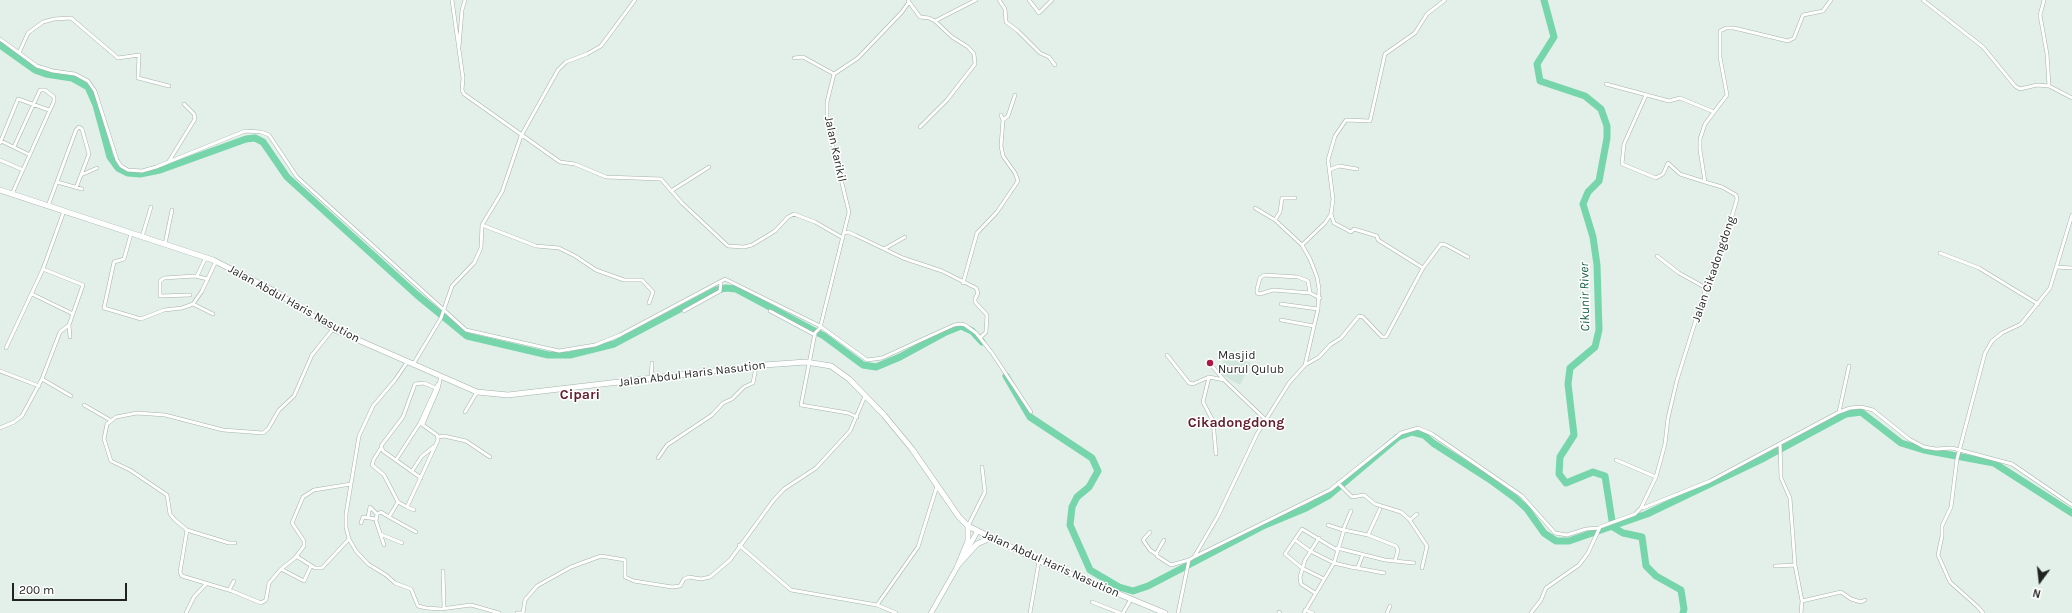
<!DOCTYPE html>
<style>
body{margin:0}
#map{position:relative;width:2072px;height:613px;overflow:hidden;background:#e3f0e9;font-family:Karla,sans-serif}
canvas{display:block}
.north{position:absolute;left:2020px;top:561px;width:40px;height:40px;-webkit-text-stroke:3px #fff;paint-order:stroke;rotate:195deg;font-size:11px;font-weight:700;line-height:16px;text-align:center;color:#1f2321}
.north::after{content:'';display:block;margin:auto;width:14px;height:18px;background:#1f2321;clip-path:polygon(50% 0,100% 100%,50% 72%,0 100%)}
.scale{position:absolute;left:12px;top:583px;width:115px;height:18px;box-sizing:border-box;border:2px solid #1f2321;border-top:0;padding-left:5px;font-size:12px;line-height:14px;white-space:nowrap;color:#1f2321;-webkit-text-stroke:3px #fff;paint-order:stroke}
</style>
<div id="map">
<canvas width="2072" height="613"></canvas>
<div class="north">N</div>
<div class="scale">200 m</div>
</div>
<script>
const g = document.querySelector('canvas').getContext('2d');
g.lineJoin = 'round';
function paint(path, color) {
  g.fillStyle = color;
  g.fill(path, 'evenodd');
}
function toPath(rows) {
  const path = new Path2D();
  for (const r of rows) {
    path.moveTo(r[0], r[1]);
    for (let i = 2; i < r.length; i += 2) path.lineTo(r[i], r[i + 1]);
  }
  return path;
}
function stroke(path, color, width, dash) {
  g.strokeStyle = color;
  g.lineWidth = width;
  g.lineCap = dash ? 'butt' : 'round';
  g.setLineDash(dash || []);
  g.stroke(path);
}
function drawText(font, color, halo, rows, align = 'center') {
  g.font = font + ' Karla,sans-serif';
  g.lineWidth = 3;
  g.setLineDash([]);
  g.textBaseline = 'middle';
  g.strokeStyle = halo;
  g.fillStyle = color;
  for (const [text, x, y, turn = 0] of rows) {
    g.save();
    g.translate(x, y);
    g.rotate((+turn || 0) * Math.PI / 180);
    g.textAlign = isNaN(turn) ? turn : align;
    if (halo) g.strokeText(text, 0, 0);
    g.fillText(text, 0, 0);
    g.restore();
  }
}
paint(toPath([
 [1227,354,1251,363,1240,385,1218,373]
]), '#d0e5db');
stroke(toPath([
 [1544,0,1554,37,1537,64,1540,81,1585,96,1601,109,1607,126,1607,138,1599,181,1588,192,1583,204,1593,237,1597,265,1599,330,1595,347,1570,368,1568,384,1574,435,1560,457,1559,474,1566,483,1593,472,1605,476,1613,527,1623,533,1642,537,1646,566,1656,576,1681,590,1684,609,1683,613],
 [0,45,35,70,46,74,72,78,88,87,96,105,110,157,118,168,128,173,140,174,160,170,246,139,255,138,263,142,287,177,417,295,467,336,548,355,570,355,614,344,716,290,726,288,736,289,824,336,863,365,876,367,900,357,946,332,961,326,972,331,982,342],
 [1006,376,1030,417,1092,458,1098,471,1089,487,1077,497,1072,507,1070,525,1090,570,1119,587,1133,591,1148,586,1265,525,1306,508,1328,496,1398,437,1412,432,1424,435,1433,443,1489,479,1515,498,1527,509,1544,533,1556,541,1569,541,1647,514,1764,458,1846,414,1861,412,1901,443,1924,450,1994,463,2072,513]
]), '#77d5ab', 7);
const street = toPath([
 [452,0,463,78,462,90,464,94,560,162,575,164,606,177,661,179,682,203,728,246,744,247,752,245,775,231,788,217,794,214,815,222,843,238],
 [999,0,1005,9,1006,22,1018,31,1040,53,1049,57,1055,65],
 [1029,0,1039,13,1052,0],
 [1923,0,1983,47,2015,86,2020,89,2037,85,2049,86],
 [2044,0,2040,15,2047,54,2049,86,2072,98],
 [909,2,920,17,929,18,935,21,976,0],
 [0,39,37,66,53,71,75,74,88,81,95,91,117,160,121,166,128,170,142,171,156,167,245,131,261,132,269,135,297,177,466,330,559,351,595,345,620,335,725,279,820,326,867,360,882,358,954,325,961,324,965,325,976,333,992,353,1031,412],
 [459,47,462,10,465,0],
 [19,53,28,33,43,22,54,19,71,18,118,58,139,55,138,78,169,86],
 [794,58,803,57,834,74],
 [1606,84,1669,101,1680,98,1714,112],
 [1646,95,1624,144,1622,164,1656,178,1663,174,1668,163,1680,174,1705,182],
 [1003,120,1008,116,1015,95],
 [920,127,947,100,975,64,974,54,968,47,952,37,935,21],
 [1,141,30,155],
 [0,143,18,99,49,110],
 [0,160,23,170],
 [169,161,195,119,194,114,184,104],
 [1329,170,1339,166,1357,169],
 [81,175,97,168],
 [57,182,82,189],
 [671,191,709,167],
 [12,194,54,101,54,97,45,90,40,90,14,147],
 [48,206,76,130,79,127,82,129,89,154,76,188],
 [64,211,43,269,83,285,69,325,70,337],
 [1331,214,1334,223,1351,232,1354,229,1377,236,1378,240,1423,268],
 [1275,220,1280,212,1282,198,1295,198],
 [482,225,536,246,559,248,575,256,596,270,624,280,642,280,653,292,649,303],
 [844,233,848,232,855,235,903,258,942,271,976,288,978,293,975,299,975,302,987,315,986,332,980,338],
 [131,234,124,259,114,262,104,308,141,319,164,310,182,308,193,304,202,291,216,261],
 [142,237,151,207],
 [165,244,172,210],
 [1302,245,1325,223,1331,214,1333,199,1328,160,1335,136,1346,120,1370,121,1385,54,1415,33,1427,14,1445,0],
 [884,249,905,237],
 [1940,253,1979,268,2038,304],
 [1657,256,1679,273,1706,288],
 [2056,267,2072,268],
 [197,276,206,257],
 [963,283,977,233,997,212,1018,181,1015,173,1003,156,1001,146,1003,120,1001,115],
 [1310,293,1308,281,1298,277,1264,275,1260,278,1257,289,1257,293,1260,294,1273,290,1286,291,1310,293,1320,298],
 [32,294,73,314],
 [190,295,160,296,160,281,164,278,195,276,208,279],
 [193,304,213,314],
 [1281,304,1318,309],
 [684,311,720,291,721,282],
 [770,311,815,335],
 [1281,320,1314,326],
 [6,348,43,269],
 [1167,355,1189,383,1193,384,1209,377,1224,380,1267,421],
 [408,361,395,380,373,406,359,436,346,514,346,527,349,539,356,551,368,564,386,575,395,583,411,589,418,606,426,608,441,609,471,605,499,613],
 [414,363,441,318,452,286,474,263,481,248,482,225,502,192,521,136,558,70,566,62,587,54,601,46,635,0],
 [1305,365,1319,357,1330,345,1341,338,1359,316,1363,317,1382,337,1386,337,1423,268,1441,244,1446,245,1468,257],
 [1212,366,1224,380],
 [0,371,39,386],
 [1209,377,1203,402,1213,421,1216,454],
 [42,379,60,332,69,325],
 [651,379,652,363],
 [84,405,110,420],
 [465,412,477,392],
 [1839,412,1849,366],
 [857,417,848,413,801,405,815,333,820,328,849,212,827,122,827,102,834,74,858,58,902,12,909,2,908,0],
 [423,424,438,389,441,376],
 [0,428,14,422,22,416,42,379,71,396],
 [438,437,444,436,466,441,490,457],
 [1780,444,1781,478,1790,498,1795,565,1802,601,1801,613],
 [381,448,374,459,372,465,384,475,398,502],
 [658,458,667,445,712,415,723,403,732,399,744,387,753,383,756,367],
 [396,460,420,423,438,384],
 [1616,460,1656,477],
 [412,471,422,456,436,445],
 [421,478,383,451,381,446,403,417,415,384,424,383,438,389],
 [1338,483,1352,497,1364,495,1375,504,1401,512,1409,519,1427,546,1422,568],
 [407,507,414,510],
 [1643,508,1710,481,1839,412,1850,408,1861,407,1873,410,1909,439,1924,447,1936,449,1952,448,2012,464,2072,505],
 [368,517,370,507,377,514],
 [389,517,416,532],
 [1410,520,1417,514],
 [361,523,363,517,376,519],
 [1328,525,1343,530],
 [968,526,985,492,982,467],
 [187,530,180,572,182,576,232,591,261,603,266,600,269,583,281,569,295,558,304,546,304,541,292,523,303,497,314,490,351,484],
 [1343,530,1351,511],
 [1150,532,1143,540,1150,550,1156,554],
 [380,534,402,543],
 [1368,535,1380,509],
 [1164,540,1157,552,1157,556,1171,565,1189,560],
 [1295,540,1310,551,1334,563,1355,568,1358,567,1363,554],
 [235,543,229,543,187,530,175,520,170,514,167,495,130,470,111,461,104,439,107,424,116,417,137,413,165,415,223,430,263,433,268,429,279,410,294,396,312,355,333,329],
 [384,545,376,521,377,514,381,512,389,517,398,502,407,507,438,440,437,435,420,423],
 [739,545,791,590,877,605,896,613],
 [1337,548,1385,560,1414,563],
 [296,556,315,568,322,568,349,539],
 [1194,557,1330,490,1401,433,1418,428,1432,434,1522,496,1555,533,1567,535,1586,529,1599,528],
 [1775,566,1795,565],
 [1357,568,1384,573],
 [281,569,304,581,311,566],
 [443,571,444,608],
 [1324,579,1302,568,1285,554,1302,529,1337,550],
 [229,590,234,581],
 [1315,593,1301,584,1300,577,1305,560,1319,538],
 [1802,601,1841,592,1851,599,1861,602,1865,600],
 [1092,602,1120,613],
 [877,605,918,547,937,486],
 [1305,610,1313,613],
 [1279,612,1280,613],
 [186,613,194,597,206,584],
 [517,613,521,613],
 [523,613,525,600,537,586,571,567,601,556,625,560,625,577,634,581,672,587,680,586,684,579,689,577,701,579,710,577,730,560,773,501,784,489,816,468,850,431,865,396],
 [1030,613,1039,561],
 [1123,613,1131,599],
 [1178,613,1189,560,1194,557,1218,516,1257,434,1289,383,1305,365,1318,309,1319,289,1317,277,1310,259,1302,245,1275,220,1255,208],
 [1304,613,1334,563,1344,530,1368,535,1396,546,1398,550,1395,561],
 [1387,613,1390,606],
 [1531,613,1541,600,1546,588,1579,565,1588,553,1600,527,1635,514,1641,508,1656,477,1665,444,1668,418,1677,380,1708,281,1727,233,1737,199,1736,195,1722,187,1705,182,1700,150,1700,139,1705,124,1727,95,1720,57,1720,31,1726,28,1734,28,1788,41,1794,38,1803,15,1823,11,1831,0],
 [1983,613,1978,607,1950,582,1938,555,1942,536,1942,526,1951,507,1957,459,1985,353,1992,341,2002,333,2021,324,2050,288,2072,215]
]);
const secondary = toPath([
 [965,554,977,532],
 [931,613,960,562]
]);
const primary = toPath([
 [0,190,213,260,274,291,333,329,477,392,508,395,764,365,806,362,831,366,849,379,884,415,912,449,959,517,968,526,1039,561,1165,613],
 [959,563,968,541,968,526],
 [958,565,977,544,990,538]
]);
stroke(street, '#a5b2ab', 4);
stroke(secondary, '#a5b2ab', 5.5);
stroke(primary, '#a5b2ab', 6);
stroke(street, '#fff', 3);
stroke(secondary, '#fff', 4.5);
stroke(primary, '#fff', 5);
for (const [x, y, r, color] of [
 [1210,363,4,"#ad1944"]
]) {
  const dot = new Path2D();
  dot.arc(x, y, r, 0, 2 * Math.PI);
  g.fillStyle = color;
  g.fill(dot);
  stroke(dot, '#fff', 1.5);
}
drawText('12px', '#1f2321', '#fff', [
 ["Jalan Karikil",835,149,78],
 ["Jalan Cikadongdong",1714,269,-71],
 ["Jalan Abdul Haris Nasution",294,304,29],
 ["Jalan Abdul Haris Nasution",692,374,-7],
 ["Jalan Abdul Haris Nasution",1051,564,24]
]);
drawText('12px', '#1f2321', '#fff', [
 ["Masjid",1218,356],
 ["Nurul Qulub",1218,370]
], 'left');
drawText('italic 13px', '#155e43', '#fff', [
 ["Cikunir River",1585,297,-91]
]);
drawText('bold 14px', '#631d2c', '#fff', [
 ["Cipari",580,395],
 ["Cikadongdong",1236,423]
]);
</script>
